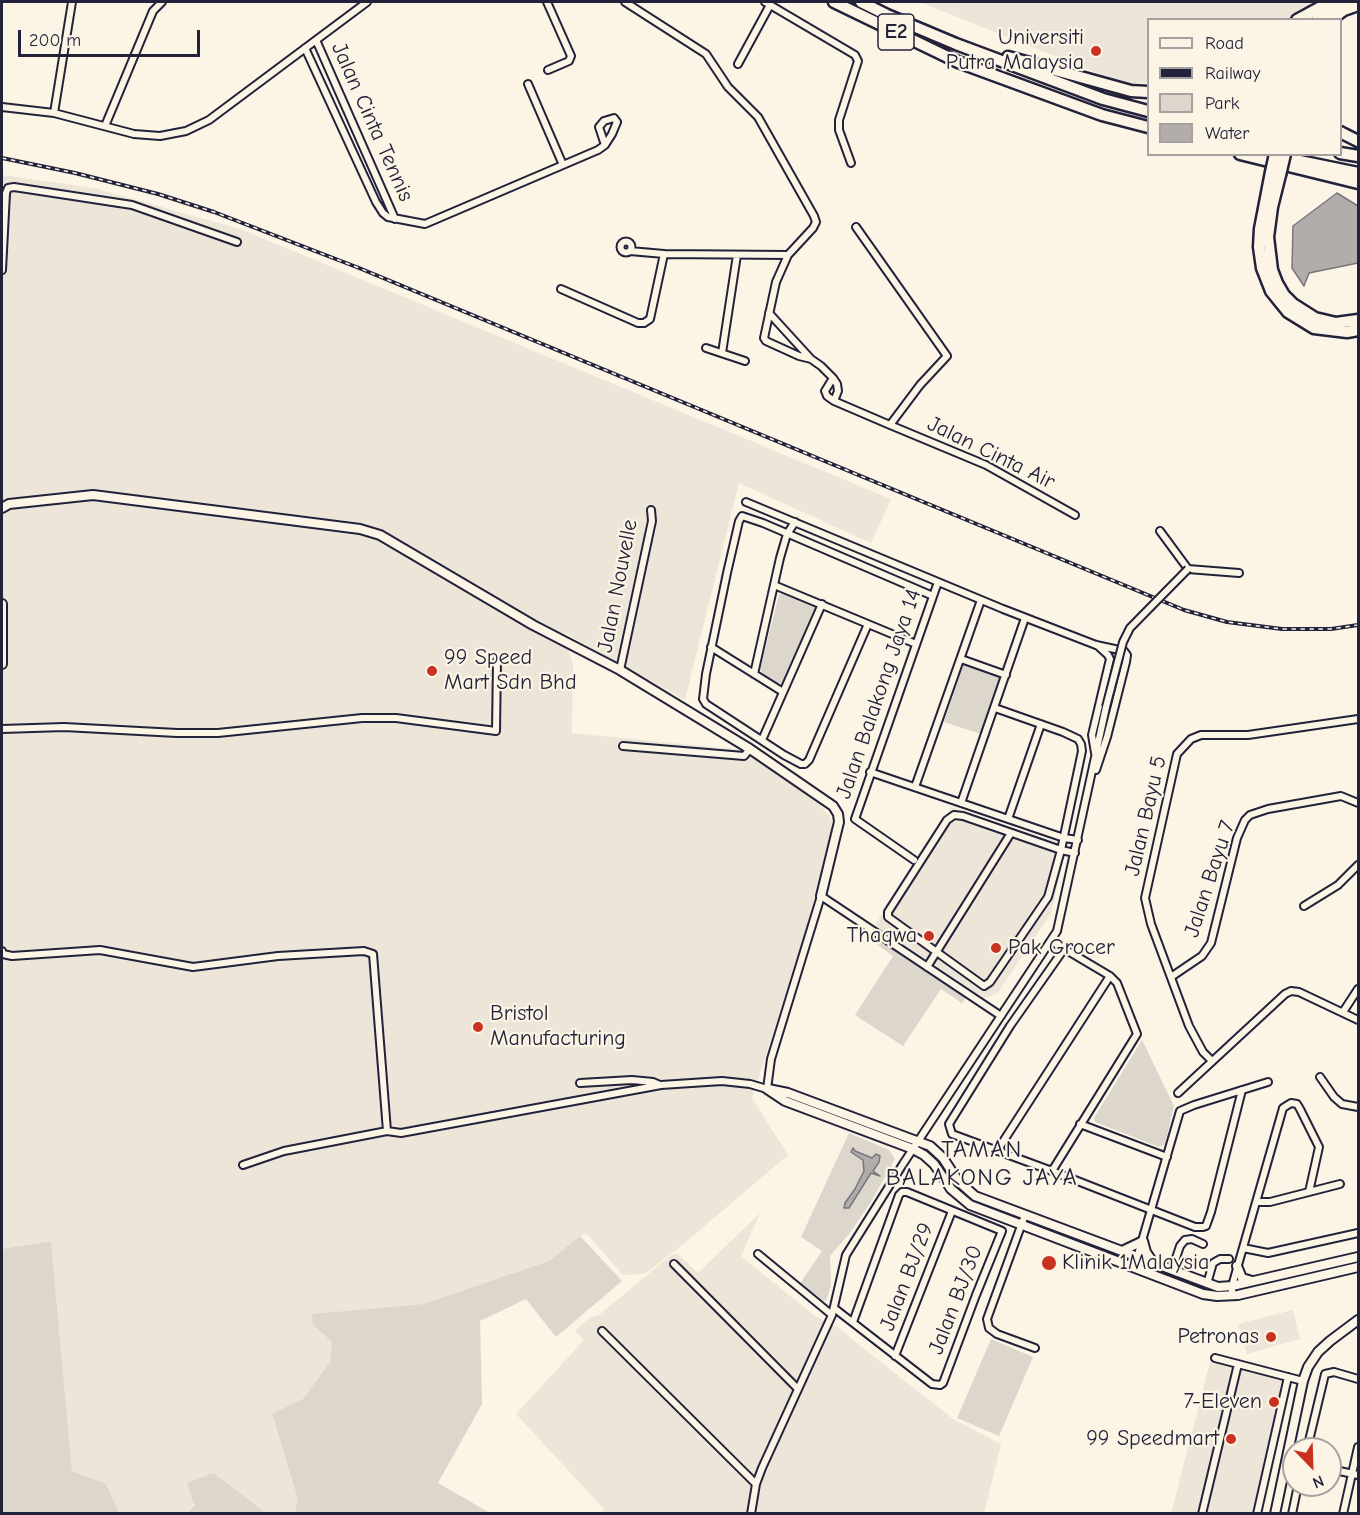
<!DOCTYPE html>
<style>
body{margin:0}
#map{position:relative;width:1360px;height:1515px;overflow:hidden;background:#fcf5e5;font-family:"Comic Neue",sans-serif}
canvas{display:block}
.frame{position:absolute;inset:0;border:3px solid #22223b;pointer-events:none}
.legend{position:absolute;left:1147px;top:18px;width:195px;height:138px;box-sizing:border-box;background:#fcf5e5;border:2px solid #a5a1a1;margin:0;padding:8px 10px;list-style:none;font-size:18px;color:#22223b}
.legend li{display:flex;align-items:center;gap:12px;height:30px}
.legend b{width:30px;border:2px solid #a5a1a1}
.north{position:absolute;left:1282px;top:1437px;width:60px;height:60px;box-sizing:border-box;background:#fcf5e5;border:2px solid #a5a1a1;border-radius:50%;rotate:157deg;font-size:16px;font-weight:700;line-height:24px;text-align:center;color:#22223b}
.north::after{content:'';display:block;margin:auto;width:21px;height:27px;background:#c8321e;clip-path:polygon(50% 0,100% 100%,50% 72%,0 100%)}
.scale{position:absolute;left:18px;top:30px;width:182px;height:27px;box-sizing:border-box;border:3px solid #22223b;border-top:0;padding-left:8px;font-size:18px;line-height:21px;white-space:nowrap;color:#22223b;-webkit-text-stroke:4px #fcf5e5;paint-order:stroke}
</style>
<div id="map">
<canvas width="1360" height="1515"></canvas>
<div class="frame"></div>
<ul class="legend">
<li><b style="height:8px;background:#fcf5e5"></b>Road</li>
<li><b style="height:8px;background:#22223b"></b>Railway</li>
<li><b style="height:16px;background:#dcd6cc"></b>Park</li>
<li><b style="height:16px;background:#b2adab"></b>Water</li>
</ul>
<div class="north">N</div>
<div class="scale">200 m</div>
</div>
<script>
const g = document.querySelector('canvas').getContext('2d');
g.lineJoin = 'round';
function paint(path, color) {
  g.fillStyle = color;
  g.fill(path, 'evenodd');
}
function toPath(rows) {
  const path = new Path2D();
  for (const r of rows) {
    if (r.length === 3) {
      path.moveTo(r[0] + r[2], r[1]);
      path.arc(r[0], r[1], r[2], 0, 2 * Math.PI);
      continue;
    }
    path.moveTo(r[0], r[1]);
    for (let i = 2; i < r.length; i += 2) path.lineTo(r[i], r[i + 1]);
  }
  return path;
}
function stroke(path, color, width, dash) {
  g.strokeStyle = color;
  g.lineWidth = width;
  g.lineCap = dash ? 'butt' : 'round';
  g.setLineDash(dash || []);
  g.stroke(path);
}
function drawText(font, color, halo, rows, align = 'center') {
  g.font = font + ' "Comic Neue",sans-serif';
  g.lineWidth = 4.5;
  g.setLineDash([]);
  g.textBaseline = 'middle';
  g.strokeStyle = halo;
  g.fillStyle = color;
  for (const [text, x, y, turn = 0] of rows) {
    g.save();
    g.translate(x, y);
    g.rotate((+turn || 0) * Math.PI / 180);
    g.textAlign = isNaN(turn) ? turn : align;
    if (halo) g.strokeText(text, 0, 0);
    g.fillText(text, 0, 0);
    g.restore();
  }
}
paint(toPath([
 [920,2,1320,2,1285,19,1148,20,1148,83,1122,83],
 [2,175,94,188,240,229,891,499,871,543,739,483,685,700,563,632,573,665,572,733,742,750,813,798,828,814,833,824,809,920,752,1098,788,1155,675,1251,644,1274,623,1275,586,1233,549,1261,423,1304,313,1314,313,1325,332,1342,330,1362,303,1399,272,1415,299,1500,295,1513,266,1513,214,1473,187,1513,119,1514,106,1484,72,1471,51,1241,2,1249],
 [951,807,1067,845,1051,913,997,994,984,998,875,925],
 [760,1213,741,1256,816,1317,837,1327,953,1419,1001,1444,984,1513,600,1513,604,1509,516,1414,584,1340,575,1331,590,1317,599,1315,670,1256,677,1253,698,1273],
 [1293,1310,1300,1339,1247,1354,1238,1324],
 [1211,1358,1285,1379,1254,1513,1171,1514]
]), '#ece5d8');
paint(toPath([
 [783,593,816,605,782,683,775,683,764,676,760,669,779,595],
 [964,663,1001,676,981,734,944,722],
 [879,937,967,996,962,1003,941,989,903,1046,855,1015,893,956,875,943],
 [1142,1040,1174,1106,1165,1144,1159,1147,1095,1122,1094,1118],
 [849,1133,889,1150,895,1159,871,1202,849,1234,830,1256,831,1285,826,1301,821,1300,799,1285,822,1251,801,1237],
 [580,1236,622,1281,556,1337,526,1299,480,1321,482,1404,438,1483,490,1513,295,1513,298,1499,272,1414,303,1399,330,1362,332,1342,313,1325,312,1314,423,1304,549,1261],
 [51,1241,72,1471,106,1484,119,1513,2,1513,2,1249],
 [991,1339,1033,1357,999,1436,957,1418],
 [214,1473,266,1513,187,1513,194,1505,187,1483]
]), '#dcd6cc');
const water = toPath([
 [1337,193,1358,206,1358,263,1309,273,1304,286,1292,268,1293,226,1337,193],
 [853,1148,855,1151,872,1158,876,1154,880,1156,879,1162,873,1171,880,1176,871,1173,849,1208,844,1208,845,1203,855,1189,864,1171,863,1160,851,1152,853,1148]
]);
paint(water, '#b2adab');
stroke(water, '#78757e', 1.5);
const minor = toPath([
 [547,2,571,56,569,61,548,70],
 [625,2,706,54,728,87,758,117,814,216,816,222,813,228,788,255,776,282,764,338,766,341,799,356,811,359],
 [765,2,855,55,858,61,839,120,839,130,851,163],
 [316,40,395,219],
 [305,48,376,202,383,213,388,217,425,224,598,150,605,145,612,134,617,122,614,118,604,121,599,127,605,145],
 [738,64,770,5],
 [528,84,563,165],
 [2,107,54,113,134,134,160,136,186,131,209,120,367,2],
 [54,113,72,2],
 [105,126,153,11,162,2],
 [626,247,5.5],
 [630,251,664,254,788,255],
 [2,270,6,193,8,188,14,187,132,205,237,242],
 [561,289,638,323,644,323,650,319,664,254],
 [769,313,811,359,821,366,833,378,837,384,838,391,834,401,890,425,920,385,947,356,856,227],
 [706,348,745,361],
 [722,353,737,255],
 [833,378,825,391,827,396,834,401],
 [890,425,986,465,1075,515],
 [746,502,1003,609,1096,645,1124,651,1127,655,1126,662,1107,737,1096,770],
 [1160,531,1188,569,1239,573],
 [774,585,916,644],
 [868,624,809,760,805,764,801,764,784,755,706,704,703,699,706,674,727,573,739,521,742,516,763,523,933,596],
 [711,647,783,692],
 [961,659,1006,675],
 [620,670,652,521,651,510],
 [754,674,780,558,787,534,795,522],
 [995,708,1063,732,1078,739,1081,744,1082,751,1061,850,1048,897,990,982,984,986,888,917,888,912,947,820,954,815,963,816,1061,850,1075,853],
 [2,729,64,727,177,733,218,733,362,718,396,718,496,731,497,661],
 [762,740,822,604],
 [623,746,744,756,750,749],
 [1095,753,1092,735,1110,659,1108,655,1097,645],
 [870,772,1064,838,1078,840],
 [915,787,981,600],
 [961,803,1025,618],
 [1008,819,1041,724],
 [914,860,855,819,938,582],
 [1304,906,1338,885,1358,865],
 [1051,941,1110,976,1117,983,1137,1034,1052,1171],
 [1064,949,1010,1026,949,1124,952,1134,1052,1171,1195,1227,1203,1227,1206,1226,1211,1212,1242,1090],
 [2,951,3,954,12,956,100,950,193,967,278,956,364,951,373,954,387,1131],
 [927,967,1011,833],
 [1171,977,1202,956,1211,943,1237,838,1245,820,1250,815,1268,809,1341,796,1358,803],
 [1343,1012,1358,989],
 [1212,1061,1203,1052,1189,1026,1151,924,1145,898,1177,754,1191,739,1201,735,1248,735,1358,719],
 [1320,1077,1334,1097,1342,1104,1358,1107],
 [580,1083,632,1080,653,1082,660,1085],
 [1178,1093,1285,994,1291,991,1299,992,1358,1020],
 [1080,1124,1167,1157],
 [997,1151,1110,976],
 [243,1165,284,1151,387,1131,401,1133,661,1085,722,1081,750,1084,767,1089,771,1059,821,896,1001,1016],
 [1257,1202,1270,1202,1340,1184],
 [1025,1215,987,1319,989,1328,997,1334,1035,1348],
 [1243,1248,1268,1253,1358,1233],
 [758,1254,832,1315],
 [674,1264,798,1389],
 [1134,1268,1180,1111,1194,1105,1268,1082],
 [1172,1270,1180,1246,1185,1240,1192,1239,1203,1244],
 [1207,1284,1213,1263,1220,1259,1229,1259],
 [1232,1296,1232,1286,1283,1108,1291,1103,1297,1104,1300,1109,1319,1147,1309,1192],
 [834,1308,932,1384,940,1385,943,1383,976,1295,1002,1231,907,1192,902,1192,899,1195,853,1322],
 [602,1331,756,1484],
 [895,1356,952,1211],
 [1215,1358,1303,1381],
 [1307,1449,1325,1374,1334,1372,1358,1379],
 [1330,1469,1358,1475],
 [751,1514,756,1484,762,1468,832,1315,846,1255,903,1164,1057,931,1106,707],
 [1202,1514,1238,1364],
 [1257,1514,1288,1377],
 [1292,1514,1298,1485],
 [1343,1514,1358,1447]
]);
const tertiary = toPath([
 [2,508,9,504,93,495,360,529,380,535,533,625,620,670,750,749,833,806,838,814,839,822,821,896],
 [2,604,2,664],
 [767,1089,785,1101,913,1149,924,1155,934,1164,951,1189,970,1205,1203,1294,1217,1296,1238,1295,1358,1267],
 [768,1089,788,1093,930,1146,943,1158,958,1181,975,1196,1218,1287,1232,1286,1358,1257],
 [1122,1251,1143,1241,1146,1252,1152,1261],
 [1237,1266,1242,1278,1252,1281],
 [1275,1514,1303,1381,1308,1367,1318,1352,1330,1341,1358,1320]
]);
const motorway = toPath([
 [834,2,958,62,1102,115,1148,127],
 [861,2,887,15,956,44,1103,99,1148,111],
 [1297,20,1330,2],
 [1317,20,1344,2],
 [1330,20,1344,10,1358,5],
 [1008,57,1131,91,1148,92],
 [1340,132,1358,141],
 [1340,153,1358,156],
 [1240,154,1358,183],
 [1285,158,1358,173],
 [1271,172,1260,229,1259,247,1262,268,1271,291,1288,312,1314,328,1347,332,1358,330],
 [1280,175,1272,207,1268,237,1272,270,1277,283,1284,295,1293,304,1315,318,1336,323,1358,320]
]);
stroke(minor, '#22223b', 10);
stroke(tertiary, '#22223b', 12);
stroke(motorway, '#22223b', 15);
stroke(minor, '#fcf5e5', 6);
stroke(tertiary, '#fcf5e5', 8);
stroke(motorway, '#fcf5e5', 10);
const rail = toPath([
 [2,158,75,173,158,194,214,212,359,268,1184,610,1227,622,1282,629,1331,629,1358,625]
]);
stroke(rail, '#22223b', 4);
stroke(rail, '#fcf5e5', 1.5, [4.5]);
const minorBridge = toPath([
 [1106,707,1123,642,1130,628,1188,569]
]);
const motorwayBridge = toPath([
 [1271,172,1275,154],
 [1280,175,1285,154]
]);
stroke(minorBridge, '#22223b', 10, []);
stroke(motorwayBridge, '#22223b', 15, []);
stroke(minorBridge, '#fcf5e5', 6);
stroke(motorwayBridge, '#fcf5e5', 10);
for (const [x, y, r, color] of [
 [1096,51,6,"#c8321e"],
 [432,671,6,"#c8321e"],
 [929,936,6,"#c8321e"],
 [996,948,6,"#c8321e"],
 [478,1027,6,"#c8321e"],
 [1049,1263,8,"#c8321e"],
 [1271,1337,6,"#c8321e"],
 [1274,1402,6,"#c8321e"],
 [1231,1439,6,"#c8321e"]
]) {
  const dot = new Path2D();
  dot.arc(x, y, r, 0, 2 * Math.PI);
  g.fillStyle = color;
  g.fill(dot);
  stroke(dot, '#fcf5e5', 2);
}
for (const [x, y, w] of [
 [896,32,36]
]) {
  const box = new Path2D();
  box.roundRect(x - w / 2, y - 18, w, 36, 4.5);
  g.fillStyle = '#fcf5e5';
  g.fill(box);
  stroke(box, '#22223b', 1.5);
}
drawText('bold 21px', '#22223b', null, [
 ["E2",896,32]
]);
drawText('22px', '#22223b', '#fcf5e5', [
 ["Universiti",1084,38],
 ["Putra Malaysia",1084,63],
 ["99 Speed",444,658,"left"],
 ["Mart Sdn Bhd",444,683,"left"],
 ["Thaqwa",917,936],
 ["Pak Grocer",1008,948,"left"],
 ["Bristol",490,1014,"left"],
 ["Manufacturing",490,1039,"left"],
 ["Klinik 1Malaysia",1062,1263,"left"],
 ["Petronas",1259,1337],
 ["7-Eleven",1262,1402],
 ["99 Speedmart",1219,1439]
], 'right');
drawText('22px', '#22223b', '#fcf5e5', [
 ["Jalan Cinta Tennis",372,122,66],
 ["Jalan Cinta Air",991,453,26],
 ["Jalan Nouvelle",618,586,-79],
 ["Jalan Balakong Jaya 14",879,694,-71],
 ["Jalan Bayu 5",1146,816,-77],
 ["Jalan Bayu 7",1210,879,-72],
 ["Jalan BJ/29",907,1277,-69],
 ["Jalan BJ/30",956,1300,-69]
]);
g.letterSpacing = '1.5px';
drawText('24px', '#22223b', '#fcf5e5', [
 ["TAMAN",982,1150],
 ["BALAKONG JAYA",982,1178]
]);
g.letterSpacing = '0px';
</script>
